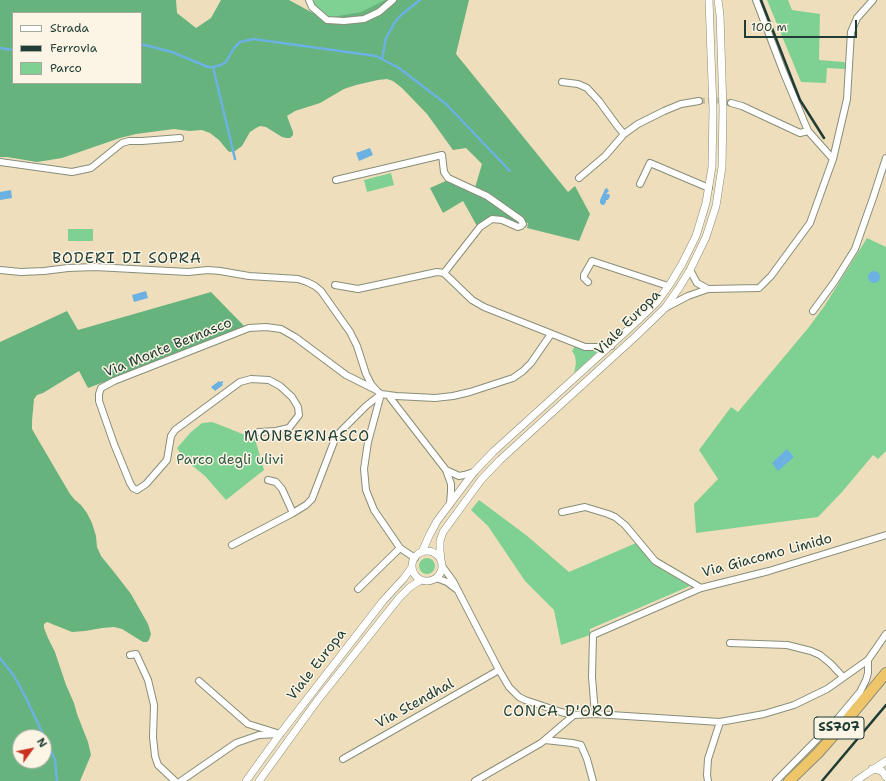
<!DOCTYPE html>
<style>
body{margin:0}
#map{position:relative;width:886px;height:781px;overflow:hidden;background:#efdebc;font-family:"Shantell Sans",sans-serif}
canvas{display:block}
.legend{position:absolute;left:12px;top:12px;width:130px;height:72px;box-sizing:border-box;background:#fcf5e5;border:1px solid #a4ab9e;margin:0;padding:5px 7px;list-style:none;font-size:12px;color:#1f3d34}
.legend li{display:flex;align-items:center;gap:8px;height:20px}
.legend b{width:20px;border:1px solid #a4ab9e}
.north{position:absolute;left:12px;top:729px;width:40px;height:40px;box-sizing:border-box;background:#fcf5e5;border:1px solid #a4ab9e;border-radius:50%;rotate:57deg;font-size:11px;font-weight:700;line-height:16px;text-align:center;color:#1f3d34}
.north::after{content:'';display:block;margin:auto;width:14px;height:18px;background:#c8321e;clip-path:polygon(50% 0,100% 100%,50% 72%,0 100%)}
.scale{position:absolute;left:744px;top:20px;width:113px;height:18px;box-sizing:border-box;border:2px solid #1f3d34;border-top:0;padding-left:5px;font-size:12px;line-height:14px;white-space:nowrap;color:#1f3d34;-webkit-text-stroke:3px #fcf5e5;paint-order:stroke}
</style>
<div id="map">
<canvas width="886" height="781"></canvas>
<ul class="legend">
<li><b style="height:5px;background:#fff"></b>Strada</li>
<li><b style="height:5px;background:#1f3d34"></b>Ferrovia</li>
<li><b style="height:11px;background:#7fd193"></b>Parco</li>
</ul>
<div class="north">N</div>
<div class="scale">100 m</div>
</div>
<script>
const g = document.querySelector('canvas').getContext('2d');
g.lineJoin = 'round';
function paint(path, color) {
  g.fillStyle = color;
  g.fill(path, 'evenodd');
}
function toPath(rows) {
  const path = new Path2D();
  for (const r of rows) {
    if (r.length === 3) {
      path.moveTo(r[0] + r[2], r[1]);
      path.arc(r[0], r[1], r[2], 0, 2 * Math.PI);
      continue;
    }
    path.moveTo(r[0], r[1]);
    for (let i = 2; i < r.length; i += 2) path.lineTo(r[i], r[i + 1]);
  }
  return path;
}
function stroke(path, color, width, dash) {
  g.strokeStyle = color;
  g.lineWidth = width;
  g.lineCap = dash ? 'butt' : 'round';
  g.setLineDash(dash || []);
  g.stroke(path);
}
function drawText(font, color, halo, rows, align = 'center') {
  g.font = font + ' "Shantell Sans",sans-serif';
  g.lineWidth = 3;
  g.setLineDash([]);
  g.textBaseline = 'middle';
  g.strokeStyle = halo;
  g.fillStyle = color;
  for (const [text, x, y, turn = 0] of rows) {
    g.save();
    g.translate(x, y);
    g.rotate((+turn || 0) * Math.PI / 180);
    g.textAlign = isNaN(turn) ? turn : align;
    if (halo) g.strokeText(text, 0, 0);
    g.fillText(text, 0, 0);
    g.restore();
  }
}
paint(toPath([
 [311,0,389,0,363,17,328,17,314,6],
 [767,0,788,0,792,10,820,14,819,60,844,62,848,66,845,69,827,68,826,83,801,82],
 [391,173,394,185,367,192,364,180],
 [68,229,93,229,93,241,68,241],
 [867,238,886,247,886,451,878,459,873,455,842,492,818,517,696,533,694,504,718,479,699,450,731,407,738,412,809,327,825,305],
 [575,346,585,349,596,350,597,352,574,373,576,363,575,356,572,351],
 [212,422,215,423,255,439,264,470,226,500,205,476,183,458,177,448,191,432,202,423],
 [479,500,526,535,569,572,636,543,654,565,690,586,590,629,590,635,561,645,554,610,525,581,488,526,471,510],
 [427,566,8]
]), '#7fd193');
paint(toPath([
 [0,0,176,0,177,13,196,28,211,18,221,0,289,0,313,13,332,17,361,12,385,0,469,0,456,54,568,192,575,186,590,214,579,241,527,228,528,223,518,224,491,217,477,226,463,201,443,213,430,188,448,180,474,191,482,164,466,148,453,150,427,114,402,88,393,81,387,79,378,80,356,85,344,89,320,103,295,111,287,116,293,132,293,135,290,138,286,138,282,137,266,127,260,126,256,128,250,132,242,146,235,151,230,152,228,151,219,140,210,133,202,130,189,131,174,129,136,134,120,138,62,158,37,162,7,157,0,157],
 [13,13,141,13,141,83,13,83],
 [211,292,247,329,88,388,79,371,43,393,37,395,34,399,32,421,32,429,36,436,70,494,75,500,81,505,87,513,92,523,96,536,97,547,101,556,114,572,131,594,148,624,151,634,149,640,147,642,143,642,122,629,114,627,102,628,85,631,72,632,47,622,44,624,44,628,48,638,55,652,66,685,74,703,77,714,88,742,91,755,80,781,0,781,0,342,67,311,78,330],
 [20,737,44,737,44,761,20,761]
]), '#67b37d');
paint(toPath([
 [370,148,373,155,359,161,356,153],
 [607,188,609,191,606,194,609,194,610,196,608,200,606,200,606,202,604,205,602,205,600,203,600,200,605,189],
 [11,190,12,198,0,200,0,192],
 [874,277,6],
 [146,291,148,298,134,302,132,295],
 [219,381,220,382,223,381,223,383,222,384,223,385,215,391,211,387],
 [787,449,794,457,778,471,772,463]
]), '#6bb1e1');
stroke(toPath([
 [141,44,172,52,208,67,213,67,221,65,226,62,234,48,240,42,253,39,376,56,399,68,446,104,510,171],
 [0,48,13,50],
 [382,59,386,38,395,22,401,15,420,0],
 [213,67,235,159],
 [0,658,14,676,26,698,55,760,57,781]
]), '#6bb1e1', 2.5);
stroke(toPath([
 [699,101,716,100,731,103]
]), '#c5bea1', 6, [6, 3]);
const minor = toPath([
 [309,0,312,7,327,20,344,21,364,19,379,12,393,0],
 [756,0,783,71,808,131],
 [562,82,578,84,587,88,599,101,618,127,624,134],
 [731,103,742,106,800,133,808,131,833,159],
 [0,162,72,172,91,168,122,143,129,141,142,141,180,138],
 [579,178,605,156,624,134,638,124,664,111,681,104,699,101],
 [336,180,442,155,444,172,448,178,487,196,521,220,523,224,521,226,518,227,502,220,492,219,480,227,444,273],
 [640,184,650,163,709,188],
 [0,270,21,272,44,271,68,268,95,267,188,272,208,270,220,271,249,276,298,279,307,282,315,286,321,291,350,332,357,346,366,374,371,384,376,390,381,394,396,396,435,398,453,396,470,392,513,378,523,371,531,363,551,334],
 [690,270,697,283,708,289],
 [588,282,584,278,584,275,592,261,668,286],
 [335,285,358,289,437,272,444,273,472,300,484,307,585,347,596,347,611,346],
 [665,308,688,296,708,289,759,288,771,276,810,223,833,159,847,99,851,32,857,18,873,0],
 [813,311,835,281,855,249,873,198,886,158],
 [381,394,368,442,364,469,366,490,374,510,400,548],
 [388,395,446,470,451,484,451,492,450,504],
 [259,432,276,431,289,428,299,415,298,407,292,397,280,386,269,380,251,379,240,382,175,430,171,436,167,460,146,484,137,490,133,488,130,483,114,444,99,401,99,394,101,388,114,381,249,328,266,327,281,329,295,337,346,375,376,390],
 [446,470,459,476,464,475,474,472],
 [268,480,276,482,282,489,293,513],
 [562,512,585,507,608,514,615,517,625,525,655,561,701,588],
 [232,545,293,513,306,505,312,499,335,439,341,431,366,406,381,394],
 [442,566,453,581,499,670,509,687,519,697,525,700,561,712,574,715,595,714,720,722,764,714,794,705,827,689,868,660,886,634],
 [436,578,447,582,456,589],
 [358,589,400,548,415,558],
 [730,643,787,645,811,651,820,655,831,664,843,677],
 [130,655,136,654,148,680,154,705,153,737,155,756,158,765,175,781],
 [199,681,248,724,277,733],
 [595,714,592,677,593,635,701,588,769,571,886,535],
 [545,740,572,743,581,745,587,759,593,781],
 [343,759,499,670],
 [181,781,236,743,259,735,280,734],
 [475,781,541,743,574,715],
 [708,781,707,775,708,759,720,722],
 [776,781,839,717,860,692,866,680,868,673,868,660]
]);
const tertiary = toPath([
 [427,566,15],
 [422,552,429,536,437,521,474,472,493,452,633,325,657,302,670,284,682,264,696,236,706,203,712,167,713,110,709,0],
 [441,561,440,550,440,541,443,532,481,480,500,460,636,336,665,308,679,288,690,270,706,237,716,206,722,167,723,110,720,15,718,0],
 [872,769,878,770,882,771,886,777],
 [246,781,280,734,383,601,404,578,412,567],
 [259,781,317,701,399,598,410,587,421,580],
 [856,781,866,774,886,761]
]);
const trunk = toPath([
 [789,781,818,753,847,720,886,673]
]);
stroke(minor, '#878e78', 8);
stroke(tertiary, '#878e78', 8);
stroke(trunk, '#878e78', 12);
stroke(minor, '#fff', 6);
stroke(tertiary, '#fff', 7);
stroke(trunk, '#eec569', 10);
stroke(toPath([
 [761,0,800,100,824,138],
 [822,781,886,705]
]), '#1f3d34', 2.5);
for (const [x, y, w] of [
 [839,728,50]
]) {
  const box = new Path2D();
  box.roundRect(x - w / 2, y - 11, w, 22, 3);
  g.fillStyle = '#fcf5e5';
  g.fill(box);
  stroke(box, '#1f3d34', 1);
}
drawText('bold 13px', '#1f3d34', null, [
 ["SS707",839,728]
]);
drawText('14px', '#1f3d34', '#fcf5e5', [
 ["Viale Europa",628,323,-45],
 ["Via Monte Bernasco",168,348,-22],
 ["Via Giacomo Limido",767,556,-15],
 ["Viale Europa",317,665,-52],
 ["Via Stendhal",415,704,-29]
]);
drawText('14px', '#325b47', '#fcf5e5', [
 ["Parco degli ulivi",230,460]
]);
g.letterSpacing = '1px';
drawText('15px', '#1f3d34', '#fcf5e5', [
 ["BODERI DI SOPRA",127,259],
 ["MONBERNASCO",307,437],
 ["CONCA D'ORO",559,712]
]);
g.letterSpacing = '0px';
</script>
